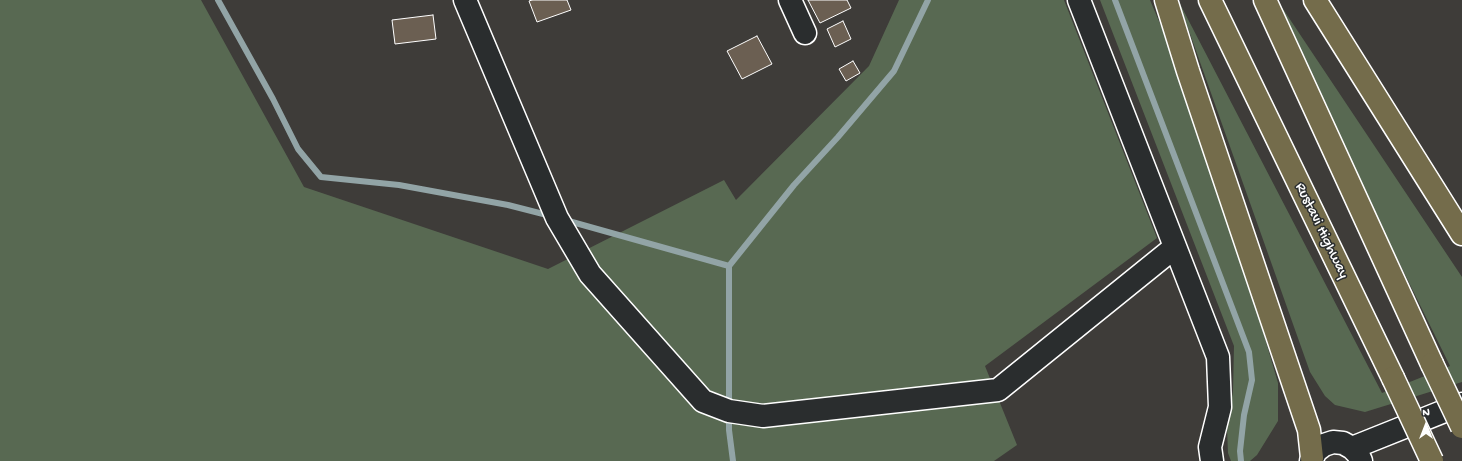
<!DOCTYPE html>
<style>
body{margin:0}
#map{position:relative;width:1462px;height:461px;overflow:hidden;background:#3e3c39;font-family:"Gochi Hand",sans-serif}
canvas{display:block}
.north{position:absolute;left:1406px;top:405px;width:40px;height:40px;-webkit-text-stroke:3px #2a2d2e;paint-order:stroke;rotate:0deg;font-size:11px;font-weight:700;line-height:16px;text-align:center;color:#fff}
.north::after{content:'';display:block;margin:auto;width:14px;height:18px;background:#fff;clip-path:polygon(50% 0,100% 100%,50% 72%,0 100%)}
</style>
<div id="map">
<canvas width="1462" height="461"></canvas>
<div class="north">N</div>
</div>
<script>
const g = document.querySelector('canvas').getContext('2d');
g.lineJoin = 'round';
function paint(path, color) {
  g.fillStyle = color;
  g.fill(path, 'evenodd');
}
function toPath(rows) {
  const path = new Path2D();
  for (const r of rows) {
    path.moveTo(r[0], r[1]);
    for (let i = 2; i < r.length; i += 2) path.lineTo(r[i], r[i + 1]);
  }
  return path;
}
function stroke(path, color, width, dash) {
  g.strokeStyle = color;
  g.lineWidth = width;
  g.lineCap = dash ? 'butt' : 'round';
  g.setLineDash(dash || []);
  g.stroke(path);
}
function drawText(font, color, halo, rows, align = 'center') {
  g.font = font + ' "Gochi Hand",sans-serif';
  g.lineWidth = 3;
  g.setLineDash([]);
  g.textBaseline = 'middle';
  g.strokeStyle = halo;
  g.fillStyle = color;
  for (const [text, x, y, turn = 0] of rows) {
    g.save();
    g.translate(x, y);
    g.rotate((+turn || 0) * Math.PI / 180);
    g.textAlign = isNaN(turn) ? turn : align;
    if (halo) g.strokeText(text, 0, 0);
    g.fillText(text, 0, 0);
    g.restore();
  }
}
paint(toPath([
 [0,0,201,0,304,187,548,269,724,180,736,200,869,66,899,0,1064,0,1157,238,985,366,1017,445,994,461,0,461],
 [1100,0,1150,0,1178,66,1241,256,1278,383,1278,421,1257,455,1250,461,1231,461,1228,453,1227,428,1233,391,1234,346],
 [1178,0,1382,393,1450,366,1270,0,1277,0,1462,277,1462,382,1365,412,1335,405,1325,396,1310,372]
]), '#586952');
stroke(toPath([
 [218,0,273,99,298,149,321,177,399,185,508,205,551,216],
 [1115,0,1249,352,1252,380,1244,415,1240,451,1241,461],
 [565,220,729,266],
 [729,406,729,266,794,185,838,137,894,71,928,0],
 [729,416,729,430,733,461]
]), '#92a4a6', 6);
const building = toPath([
 [532,0,567,0,571,10,537,22,529,1,532,0],
 [808,0,847,0,851,8,820,23,808,0],
 [433,15,436,39,395,44,392,20,433,15],
 [843,21,851,39,835,47,827,29,843,21],
 [757,36,772,64,742,79,727,51,757,36],
 [853,61,860,73,846,81,839,69,853,61]
]);
paint(building, '#6b5f52');
stroke(building, '#fff', 1);
const minor = toPath([
 [465,0,557,218,590,274,703,401,729,411,763,416,998,390,1175,247],
 [790,0,805,33],
 [1079,0,1218,357,1220,407,1210,447,1212,461],
 [1352,448,1462,404],
 [1311,461,1316,451,1324,445,1333,442,1343,443,1352,448,1358,454,1361,461]
]);
const highway = toPath([
 [1166,0,1188,71,1309,430,1312,458],
 [1210,0,1393,378],
 [1265,0,1432,364],
 [1315,0,1462,234]
]);
stroke(minor, '#fff', 25);
stroke(highway, '#fff', 25);
stroke(minor, '#2a2d2e', 22);
stroke(highway, '#746c4b', 22);
const highwayBridge = toPath([
 [1432,364,1462,427],
 [1393,378,1432,461]
]);
stroke(highwayBridge, '#fff', 25, []);
stroke(highwayBridge, '#746c4b', 22);
drawText('15px', '#fff', '#2a2d2e', [
 ["Rustavi Highway",1321,231,64]
]);
</script>
